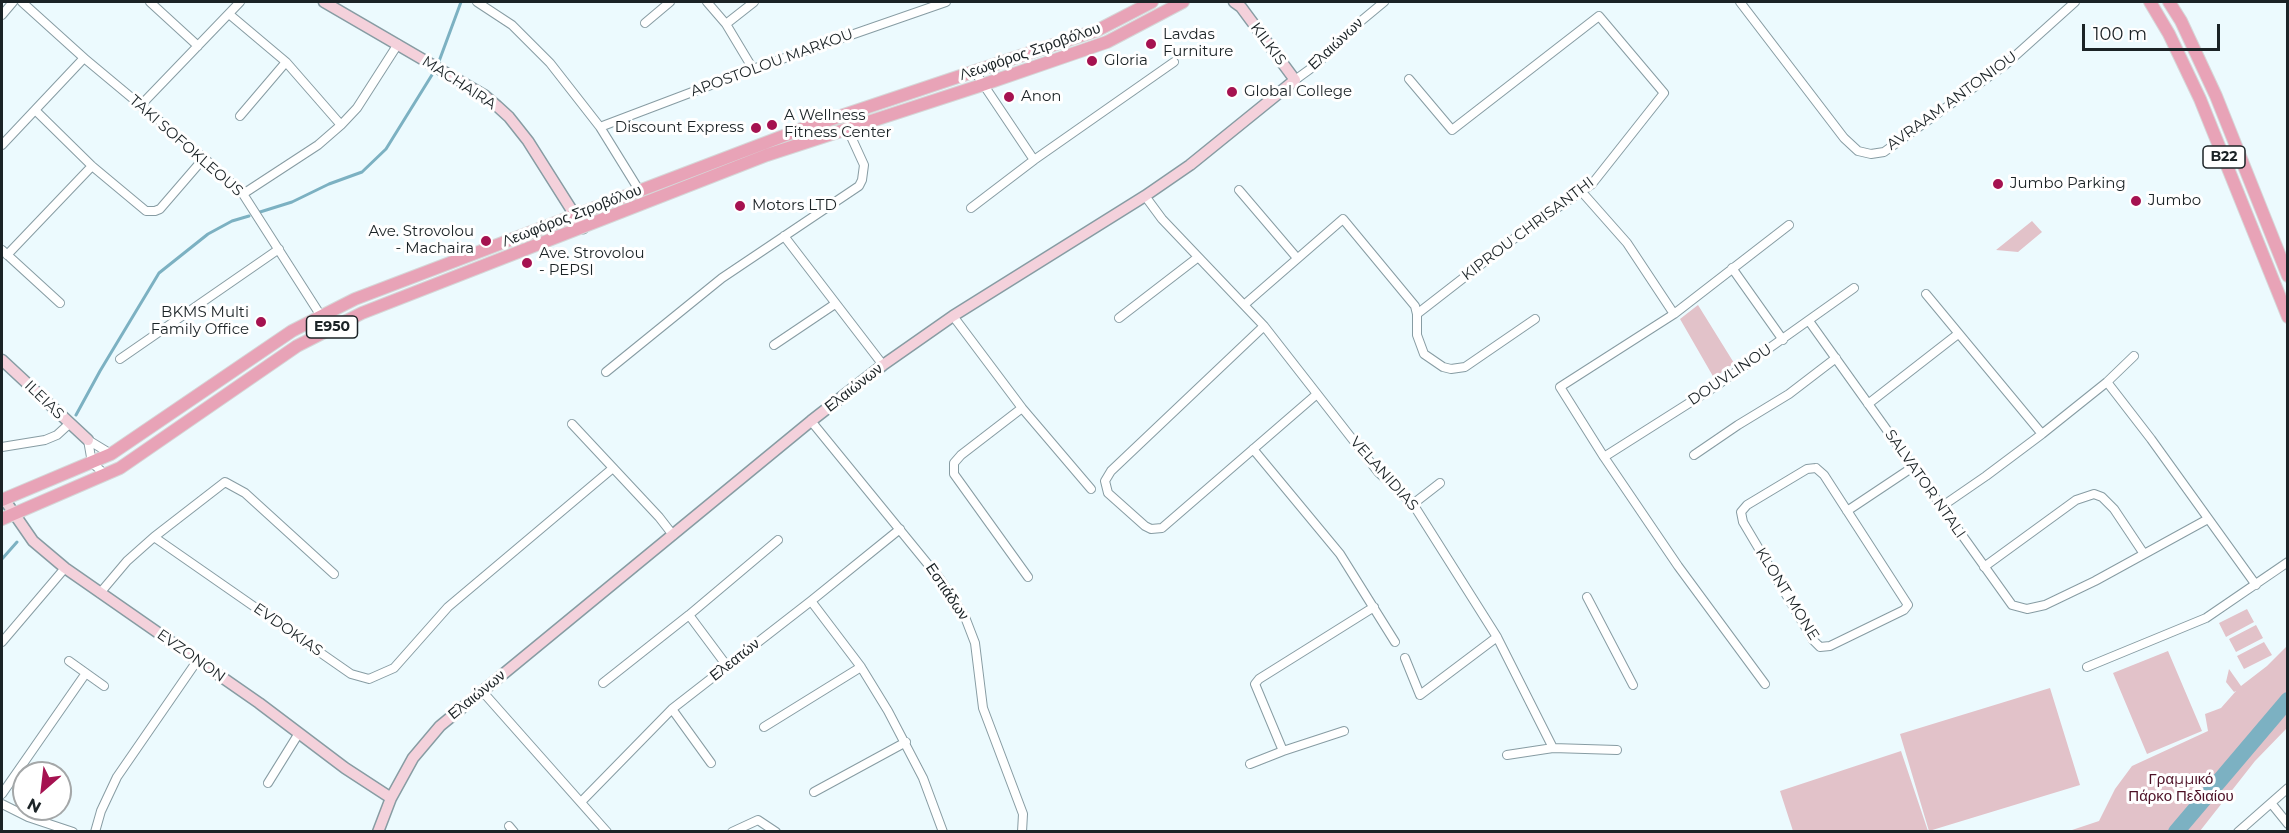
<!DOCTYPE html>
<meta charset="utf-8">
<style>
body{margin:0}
#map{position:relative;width:2289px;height:833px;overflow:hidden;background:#ecfafe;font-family:Montserrat,sans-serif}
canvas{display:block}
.frame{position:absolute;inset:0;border:3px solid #1b2326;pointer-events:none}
.north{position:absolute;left:12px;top:761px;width:60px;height:60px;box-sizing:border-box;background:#fff;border:2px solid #a4a7a8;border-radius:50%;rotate:208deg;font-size:16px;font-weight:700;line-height:24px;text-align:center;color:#1b2326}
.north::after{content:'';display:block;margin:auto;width:21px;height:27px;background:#a51250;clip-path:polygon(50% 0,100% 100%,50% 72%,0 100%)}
.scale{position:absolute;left:2082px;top:24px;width:138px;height:27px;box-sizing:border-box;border:3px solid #1b2326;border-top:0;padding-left:8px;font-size:18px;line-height:21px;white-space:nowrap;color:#1b2326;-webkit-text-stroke:4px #fff;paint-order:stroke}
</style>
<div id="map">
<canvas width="2289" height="833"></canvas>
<div class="frame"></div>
<div class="north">N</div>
<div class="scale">100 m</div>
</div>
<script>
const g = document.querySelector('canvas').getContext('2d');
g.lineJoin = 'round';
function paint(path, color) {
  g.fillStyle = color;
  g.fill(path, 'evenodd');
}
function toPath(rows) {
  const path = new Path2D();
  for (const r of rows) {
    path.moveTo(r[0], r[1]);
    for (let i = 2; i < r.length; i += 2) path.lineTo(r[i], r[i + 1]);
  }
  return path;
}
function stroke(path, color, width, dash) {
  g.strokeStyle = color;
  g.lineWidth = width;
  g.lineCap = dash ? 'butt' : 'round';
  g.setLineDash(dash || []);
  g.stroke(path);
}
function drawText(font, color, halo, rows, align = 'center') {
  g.font = font + ' Montserrat,sans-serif';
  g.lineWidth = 6;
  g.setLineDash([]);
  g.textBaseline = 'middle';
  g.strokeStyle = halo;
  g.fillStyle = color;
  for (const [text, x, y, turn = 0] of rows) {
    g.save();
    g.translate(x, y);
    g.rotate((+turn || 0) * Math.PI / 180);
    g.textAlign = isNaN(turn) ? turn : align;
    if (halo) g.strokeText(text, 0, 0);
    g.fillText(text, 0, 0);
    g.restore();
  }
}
paint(toPath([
 [2032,221,2042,232,2018,252,1996,250],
 [1698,305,1734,363,1714,378,1680,319],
 [2247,609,2254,622,2226,637,2219,623],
 [2256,625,2263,638,2236,652,2229,639],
 [2264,642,2272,655,2244,669,2237,656],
 [2287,646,2287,728,2255,761,2200,831,2069,831,2099,821,2115,789,2132,766,2208,731,2205,714,2221,708,2236,691,2234,692,2226,682,2229,669,2241,686,2267,666],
 [2168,651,2202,731,2147,754,2113,673],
 [2050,688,2080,785,1929,831,1900,734],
 [1901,751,1928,831,1793,831,1780,791]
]), '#e2c2c9');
stroke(toPath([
 [438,64,461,2],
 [260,212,292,202,329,184,362,172,386,149,435,70],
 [76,415,100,371,159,273,208,234,232,221,249,216],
 [2,559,17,542]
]), '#7cb1c2', 3);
stroke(toPath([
 [2176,832,2288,700]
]), '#7cb1c2', 16);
const street = toPath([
 [22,2,84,58,204,158,243,194,321,316],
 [150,2,198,46],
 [477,2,512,25,550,63,600,127,639,190],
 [707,2,726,24,753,69],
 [1740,2,1844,138,1858,151,1871,154,1884,152,2005,65,2075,2],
 [229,14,286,62,341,125],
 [2,15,13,2],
 [645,23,670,2],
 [726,24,754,2],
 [975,72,1034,160],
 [1295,80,1317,64,1349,31,1384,2],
 [140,106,240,2],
 [35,110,92,166,146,211,155,211,160,209,204,158],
 [240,116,286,62],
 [600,127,753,69,946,2],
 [2,145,84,58],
 [1239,190,1297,258],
 [1581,191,1627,243,1674,314],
 [243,194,318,145,341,125,357,108,398,44],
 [1145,196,1162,219,1264,326,1378,472,1413,504,1497,637,1553,748],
 [971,208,1034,160,1174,62],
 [784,236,883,365],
 [2,250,60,303],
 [7,255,92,166],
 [1732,268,1783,340],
 [1926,294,2042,434],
 [1244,305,1343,219,1415,306,1417,314,1529,227,1592,184,1664,93,1599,16,1452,130,1409,79],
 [1417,314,1417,335,1424,354,1443,367,1451,369,1465,367,1535,319],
 [953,316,1022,408,1091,489],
 [1119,318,1197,258],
 [1809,321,2012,605,2027,609,2045,605,2095,581,2208,519],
 [1264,326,1111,471,1105,481,1108,493,1145,526,1151,529,1162,528,1317,394],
 [774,345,835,304],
 [120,359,279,249],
 [606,372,722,278,859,186,862,180,864,165,848,130],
 [2107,382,2151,439,2256,585],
 [1868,404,1958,334],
 [1022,408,961,455,954,463,954,474,1028,577],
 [811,421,940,579,965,617,975,643,983,708,1023,814,1022,832],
 [572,424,659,517,673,535],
 [88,440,92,463,106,475],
 [88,440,111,454],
 [2,447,45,440,57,435,69,424],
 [1253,449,1340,554,1395,642],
 [1694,455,1738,425,1789,394,1836,358],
 [1604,457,1716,386,1854,288],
 [1816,468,1824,475,1908,605,1904,610,1830,646,1820,647,1813,640,1743,522,1741,512,1747,505,1807,469,1816,468],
 [1413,504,1440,483],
 [1941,507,1986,476,2042,434,2107,382,2134,356],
 [1847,511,1913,467],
 [154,537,351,674,369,679,394,668,448,607,613,468],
 [1984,567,2076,500,2094,494,2102,497,2114,509,2144,554],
 [100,593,127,561,154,537,225,482,245,493,334,574],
 [1587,597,1633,685],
 [811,601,861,667,888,711,923,778,943,832],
 [689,615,727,666],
 [2,642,65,568],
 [1405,658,1420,695,1497,637],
 [69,661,104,686],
 [2087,667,2206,618,2288,562],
 [603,683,689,615,778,540],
 [1765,684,1678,566,1604,457,1560,387,1674,314,1789,225],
 [482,691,607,832],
 [672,709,711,763],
 [764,727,861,667],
 [1283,751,1255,684,1259,679,1374,607],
 [1507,755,1553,748,1617,750],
 [1250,764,1283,751,1344,731],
 [268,783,299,733],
 [814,792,906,742],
 [2,794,86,673],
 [581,802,672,709,811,601,900,529],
 [2271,803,2288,824],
 [2,804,28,817,73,832],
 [509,826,514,832],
 [95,832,101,811,117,777,197,661],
 [732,832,758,820,776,832],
 [2238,832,2288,788]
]);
const secondary = toPath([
 [324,2,484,95,497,106,509,117,528,141,583,228],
 [2,360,88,440],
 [4,499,33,541,65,568,259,703,345,768,391,798],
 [378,832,391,798,413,758,440,726,811,421,883,365,953,316,1145,196,1190,165,1295,80,1241,7,1234,2]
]);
const primary = toPath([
 [2150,2,2169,34,2200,99,2288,317],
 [2169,2,2181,21,2216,96,2288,276],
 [2,500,111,454,292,331,355,299,799,130,1098,30,1152,2],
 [2,519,120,468,297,346,362,313,767,155,982,85,1107,42,1183,2]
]);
stroke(street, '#879ca3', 10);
stroke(secondary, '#879ca3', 13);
stroke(primary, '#d6d7d8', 14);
stroke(street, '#fff', 8);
stroke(secondary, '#f4d1db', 10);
stroke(primary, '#e8a3b7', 12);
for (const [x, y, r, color] of [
 [1151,44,6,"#a51250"],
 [1092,61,6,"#a51250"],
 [1232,92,6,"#a51250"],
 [1009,97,6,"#a51250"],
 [772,125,6,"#a51250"],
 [756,128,6,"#a51250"],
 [1998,184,6,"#a51250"],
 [2136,201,6,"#a51250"],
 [740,206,6,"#a51250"],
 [486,241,6,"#a51250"],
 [527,263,6,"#a51250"],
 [261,322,6,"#a51250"]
]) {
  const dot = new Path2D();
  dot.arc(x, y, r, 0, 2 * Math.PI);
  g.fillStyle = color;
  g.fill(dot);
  stroke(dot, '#fff', 2);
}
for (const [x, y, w] of [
 [2224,157,42],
 [332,327,51]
]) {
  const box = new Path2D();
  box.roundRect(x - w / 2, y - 11, w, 22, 4.5);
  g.fillStyle = '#fff';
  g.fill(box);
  stroke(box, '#1b2326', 1.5);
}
drawText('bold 14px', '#1b2326', null, [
 ["B22",2224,157],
 ["E950",332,327]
]);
drawText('15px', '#1b2326', '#fff', [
 ["Lavdas",1163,35],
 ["Furniture",1163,52],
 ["Gloria",1104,61],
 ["Global College",1244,92],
 ["Anon",1021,97],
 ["A Wellness",784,116],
 ["Fitness Center",784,133],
 ["Discount Express",744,128,"right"],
 ["Jumbo Parking",2010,184],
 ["Jumbo",2148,201],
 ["Motors LTD",752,206],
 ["Ave. Strovolou",474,232,"right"],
 ["- Machaira",474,249,"right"],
 ["Ave. Strovolou",539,254],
 ["- PEPSI",539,271],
 ["BKMS Multi",249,313,"right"],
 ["Family Office",249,330,"right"]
], 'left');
drawText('15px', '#1b2326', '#fff', [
 ["KILKIS",1268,44,53],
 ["Ελαιώνων",1336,44,-43],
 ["Λεωφόρος Στροβόλου",1030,52,-19],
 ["APOSTOLOU MARKOU",772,63,-20],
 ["MACHAIRA",459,83,33],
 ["AVRAAM ANTONIOU",1952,101,-36],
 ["TAKI SOFOKLEOUS",186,146,41],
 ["Λεωφόρος Στροβόλου",572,216,-21],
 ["KIPROU CHRISANTHI",1528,229,-37],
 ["DOUVLINOU",1730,375,-34],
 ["Ελαιώνων",854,388,-38],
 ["ILEIAS",44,400,44],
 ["VELANIDIAS",1384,474,48],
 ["SALVATOR NTALI",1925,484,55],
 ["Εστιάδων",947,592,56],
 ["KLONT MONE",1787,594,58],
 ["EVDOKIAS",288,630,35],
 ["EVZONON",191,656,35],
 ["Ελεατών",735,660,-38],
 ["Ελαιώνων",477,695,-39]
]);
drawText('15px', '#4d1126', '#fff', [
 ["Γραμμικό",2181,780],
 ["Πάρκο Πεδιαίου",2181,797]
]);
</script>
